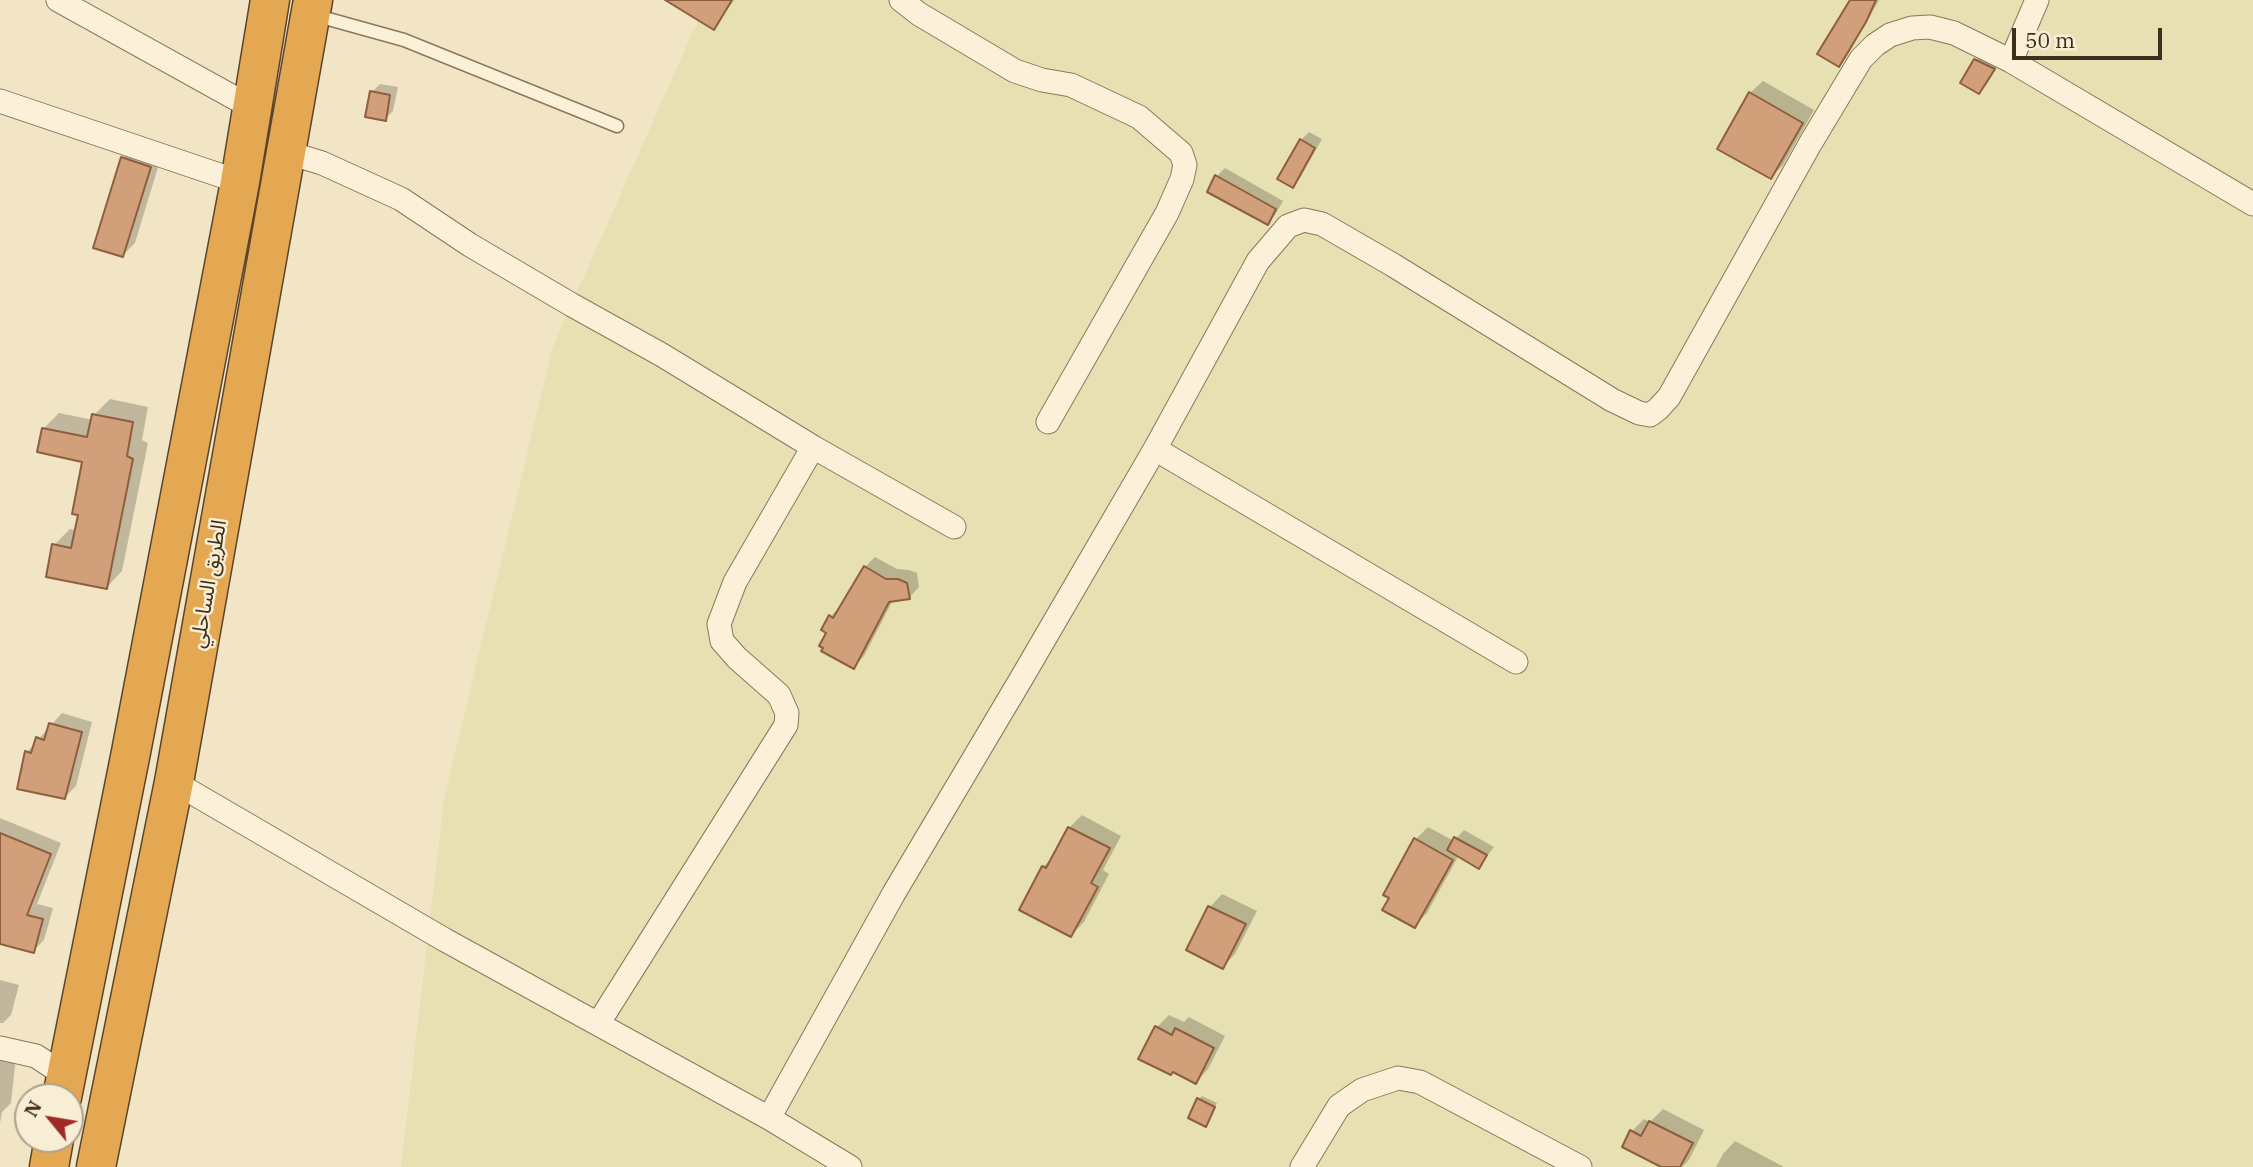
<!DOCTYPE html>
<meta charset="utf-8">
<style>
body{margin:0}
#map{position:relative;width:2253px;height:1167px;overflow:hidden;background:#f1e5c5;font-family:"IBM Plex Serif",serif}
canvas{display:block}
.north{position:absolute;left:14px;top:1083px;width:70px;height:70px;box-sizing:border-box;background:#f8eed5;border:2px solid #ada18c;border-radius:50%;rotate:300deg;font-size:19px;font-weight:700;line-height:28px;text-align:center;color:#3d2e1e}
.north::after{content:'';display:block;margin:auto;width:24px;height:32px;background:#a02826;clip-path:polygon(50% 0,100% 100%,50% 72%,0 100%)}
.scale{position:absolute;left:2012px;top:28px;width:150px;height:32px;box-sizing:border-box;border:4px solid #3d2e1e;border-top:0;padding-left:9px;font-size:21px;line-height:24px;white-space:nowrap;color:#3d2e1e;-webkit-text-stroke:5px #f8eed5;paint-order:stroke}
</style>
<div id="map">
<canvas width="2253" height="1167"></canvas>
<div class="north">N</div>
<div class="scale">50 m</div>
</div>
<script>
const g = document.querySelector('canvas').getContext('2d');
g.lineJoin = 'round';
function paint(path, color) {
  g.fillStyle = color;
  g.fill(path, 'evenodd');
}
function toPath(rows) {
  const path = new Path2D();
  for (const r of rows) {
    path.moveTo(r[0], r[1]);
    for (let i = 2; i < r.length; i += 2) path.lineTo(r[i], r[i + 1]);
  }
  return path;
}
function stroke(path, color, width, dash) {
  g.strokeStyle = color;
  g.lineWidth = width;
  g.lineCap = dash ? 'butt' : 'round';
  g.setLineDash(dash || []);
  g.stroke(path);
}
function drawText(font, color, halo, rows, align = 'center') {
  g.font = font + ' "IBM Plex Serif","Noto Sans Arabic",serif';
  g.lineWidth = 5;
  g.setLineDash([]);
  g.textBaseline = 'middle';
  g.strokeStyle = halo;
  g.fillStyle = color;
  for (const [text, x, y, turn = 0] of rows) {
    g.save();
    g.translate(x, y);
    g.rotate((+turn || 0) * Math.PI / 180);
    g.textAlign = isNaN(turn) ? turn : align;
    if (halo) g.strokeText(text, 0, 0);
    g.fillText(text, 0, 0);
    g.restore();
  }
}
paint(toPath([
 [707,0,2253,0,2253,1167,401,1167,444,799,553,346]
]), '#e7e0b2');
paint(toPath([
 [678,0,734,0,714,28],
 [1852,0,1879,0,1846,58,1839,65],
 [1984,52,2001,60,1987,84,1979,92,1962,82,1976,60],
 [1763,81,1814,110,1783,165,1771,177,1750,93],
 [380,84,398,87,393,111,385,119,372,92],
 [1309,132,1322,139,1300,178,1292,186,1301,140],
 [135,145,162,154,135,243,123,255,123,158],
 [1225,168,1283,201,1275,215,1267,223,1217,176],
 [110,399,148,407,142,440,148,443,122,571,107,587,54,545,70,529,76,530,85,461,43,429,59,413,93,420,94,415],
 [875,557,897,569,909,570,917,573,919,587,909,598,893,600,864,656,854,667,828,632,831,616,841,606,865,567],
 [62,713,92,722,76,786,65,797,27,752],
 [1082,815,1121,836,1103,870,1109,874,1084,922,1071,935,1043,867,1054,856,1069,828],
 [0,818,61,843,37,904,53,908,44,940,33,951,0,942],
 [1428,827,1454,841,1464,830,1494,847,1479,866,1459,855,1427,913,1414,926,1416,839],
 [1222,894,1257,911,1235,954,1223,967,1189,950,1210,907],
 [0,980,19,985,11,1015,3,1023,0,1023],
 [1169,1015,1184,1022,1189,1017,1225,1036,1208,1069,1196,1082,1173,1070,1157,1027],
 [0,1055,16,1056,11,1103,2,1112,0,1123],
 [1202,1096,1217,1103,1205,1125,1199,1099],
 [1663,1109,1704,1130,1689,1160,1682,1167,1665,1167,1632,1131,1644,1119,1650,1122],
 [1735,1141,1784,1167,1716,1167,1723,1154]
]), '#0003');
const building = toPath([
 [665,0,732,0,714,30,665,0],
 [1850,0,1876,0,1866,22,1839,67,1817,54,1850,0],
 [1974,59,1995,69,1979,94,1960,83,1974,59],
 [370,91,390,95,386,121,365,117,370,91],
 [1749,92,1803,123,1771,179,1717,149,1749,92],
 [1300,139,1315,148,1293,188,1277,179,1300,139],
 [121,157,151,167,123,257,93,248,121,157],
 [1215,175,1276,209,1268,225,1207,192,1215,175],
 [92,414,133,422,127,456,133,459,107,589,46,577,52,544,71,548,78,515,72,514,82,462,37,452,42,428,87,437,92,414],
 [864,566,886,579,898,579,907,583,910,599,889,602,854,669,821,651,823,648,819,646,826,633,821,630,829,615,833,618,864,566],
 [49,723,82,732,65,799,17,789,25,751,31,753,36,737,44,740,49,723],
 [1068,827,1110,848,1091,883,1098,887,1071,937,1019,910,1042,866,1046,868,1068,827],
 [0,833,51,854,27,915,43,919,34,953,0,944,0,833],
 [1454,837,1487,855,1479,869,1447,850,1454,837],
 [1414,838,1453,860,1415,928,1382,910,1389,898,1383,895,1414,838],
 [1208,906,1246,924,1223,969,1186,950,1208,906],
 [1155,1026,1172,1035,1175,1028,1214,1048,1196,1084,1173,1072,1171,1075,1138,1059,1155,1026],
 [1197,1098,1215,1107,1206,1127,1188,1118,1197,1098],
 [1649,1121,1693,1143,1680,1167,1661,1167,1622,1147,1630,1130,1641,1136,1649,1121]
]);
paint(building, '#d19f79');
stroke(building, '#8e5f3e', 2);
const lane = toPath([
 [314,15,404,40,617,126]
]);
const street = toPath([
 [58,0,251,107],
 [901,0,919,14,1015,71,1042,80,1071,85,1139,117,1181,153,1185,165,1182,179,1167,213,1048,422],
 [2011,61,2037,0],
 [0,101,240,182],
 [286,152,322,163,401,199,470,245,572,305,662,355,813,447,954,527],
 [1155,449,1516,662],
 [174,782,445,940,769,1118,850,1167],
 [598,1024,786,725,787,713,779,695,737,658,722,641,719,624,735,582,813,447],
 [0,1048,36,1056,66,1076],
 [769,1118,894,893,1024,674,1155,449,1258,261,1288,226,1304,220,1322,224,1393,265,1612,400,1639,413,1650,415,1658,409,1669,397,1810,144,1861,59,1875,45,1890,35,1912,28,1930,27,1954,33,2011,61,2253,204],
 [1302,1167,1339,1106,1362,1090,1398,1078,1420,1082,1580,1167]
]);
const highway = toPath([
 [62,1097,131,752,240,182,270,0],
 [49,1167,54,1139],
 [96,1167,174,782,313,0]
]);
stroke(lane, '#8d765a', 15);
stroke(street, '#8d765a', 25);
stroke(highway, '#5b442e', 41);
stroke(lane, '#fbf1d9', 12);
stroke(street, '#fbf1d9', 23);
stroke(highway, '#e4a752', 38);
drawText('21px', '#3d2e1e', '#f8eed5', [
 ["الطريق الساحلي",209,584,-80]
]);
</script>
